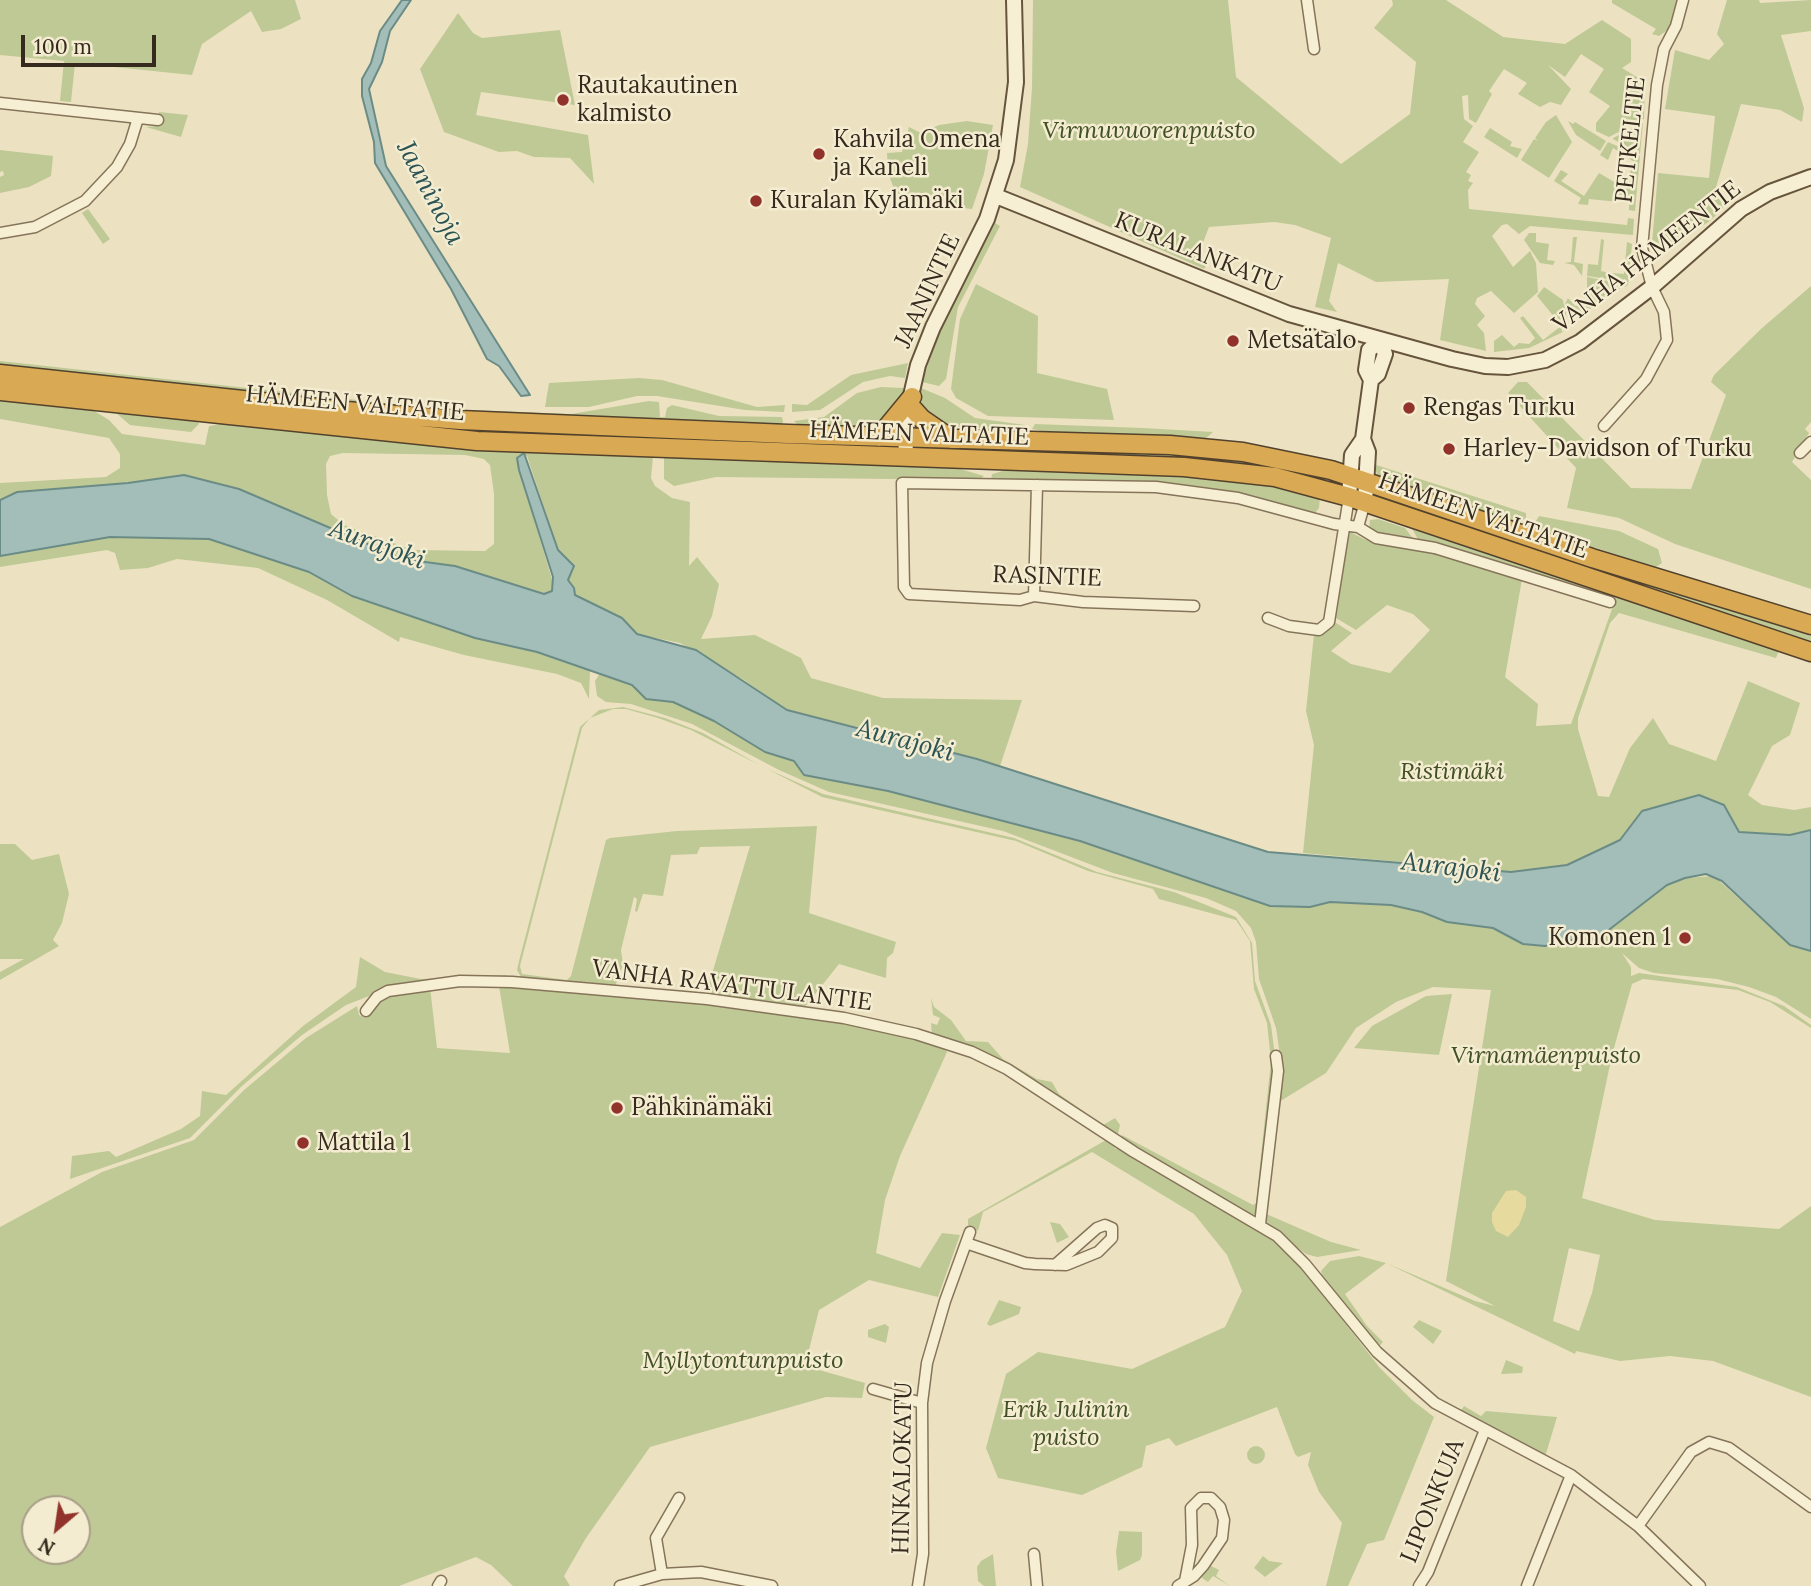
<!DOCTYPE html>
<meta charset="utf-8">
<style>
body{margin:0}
#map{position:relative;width:1811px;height:1586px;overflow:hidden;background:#ece2c1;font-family:Lora,serif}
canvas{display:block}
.north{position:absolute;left:21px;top:1495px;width:70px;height:70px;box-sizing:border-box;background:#f4ecd0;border:2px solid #a89e88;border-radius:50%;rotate:209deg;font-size:19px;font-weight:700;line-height:28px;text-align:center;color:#352a1d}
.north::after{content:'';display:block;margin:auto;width:24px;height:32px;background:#91332b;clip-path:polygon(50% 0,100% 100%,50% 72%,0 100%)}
.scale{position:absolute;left:21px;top:35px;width:135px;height:32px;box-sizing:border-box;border:4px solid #352a1d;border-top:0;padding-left:9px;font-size:21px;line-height:24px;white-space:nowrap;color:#352a1d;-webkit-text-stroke:5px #f4ecd0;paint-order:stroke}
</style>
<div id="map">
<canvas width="1811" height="1586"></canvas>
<div class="north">N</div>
<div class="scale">100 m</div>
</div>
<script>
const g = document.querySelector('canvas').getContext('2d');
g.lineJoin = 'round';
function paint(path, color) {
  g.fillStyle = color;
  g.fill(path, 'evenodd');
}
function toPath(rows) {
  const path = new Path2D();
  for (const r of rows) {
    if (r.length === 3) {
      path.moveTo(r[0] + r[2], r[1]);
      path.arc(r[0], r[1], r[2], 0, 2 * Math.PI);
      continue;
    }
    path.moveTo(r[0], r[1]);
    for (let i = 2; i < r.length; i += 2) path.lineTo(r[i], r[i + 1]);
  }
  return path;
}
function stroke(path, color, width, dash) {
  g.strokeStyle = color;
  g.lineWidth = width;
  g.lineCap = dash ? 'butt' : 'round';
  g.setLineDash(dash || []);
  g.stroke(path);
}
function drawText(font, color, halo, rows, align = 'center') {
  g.font = font + ' Lora,serif';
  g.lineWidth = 5;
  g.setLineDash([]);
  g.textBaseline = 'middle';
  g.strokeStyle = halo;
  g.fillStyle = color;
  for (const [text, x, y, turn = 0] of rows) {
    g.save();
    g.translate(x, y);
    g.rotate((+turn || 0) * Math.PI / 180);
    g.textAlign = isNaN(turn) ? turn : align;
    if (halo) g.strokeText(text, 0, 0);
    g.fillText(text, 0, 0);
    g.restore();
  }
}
paint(toPath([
 [0,0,295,0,301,19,281,29,262,32,251,11,202,44,192,75,75,63,71,102,60,101,64,61,0,55],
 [1033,0,1228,0,1236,77,1341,164,1410,114,1416,62,1374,28,1393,5,1392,0,1446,0,1503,37,1565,44,1602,20,1631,39,1631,62,1622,68,1645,82,1644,119,1609,137,1596,131,1596,123,1610,106,1589,92,1604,69,1581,54,1565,77,1548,65,1571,89,1561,105,1550,102,1540,107,1518,94,1527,83,1504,69,1489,91,1492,94,1476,123,1469,119,1468,95,1462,96,1464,119,1473,126,1463,142,1479,152,1466,172,1471,175,1468,181,1473,183,1468,190,1469,209,1627,225,1628,218,1634,219,1633,235,1530,226,1519,234,1507,224,1502,225,1492,236,1513,267,1530,251,1536,263,1538,292,1514,313,1491,291,1477,298,1475,304,1485,316,1477,325,1484,333,1486,351,1440,340,1449,279,1376,282,1338,263,1329,301,1337,312,1315,307,1331,238,1295,225,1274,222,1209,227,1196,261,1207,265,1204,269,1020,187,1028,144,1032,88],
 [1612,0,1677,0,1669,29,1659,36,1652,34,1656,29,1612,3],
 [1727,0,1759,0,1760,3,1811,0,1811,31,1781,35,1804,108,1802,122,1780,110,1741,104,1716,187,1723,208,1710,221,1656,255,1652,243,1658,173,1709,178,1715,116,1665,109,1675,50,1709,60,1724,44,1717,34],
 [458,13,473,33,482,38,560,30,575,105,481,92,476,115,588,135,594,184,570,158,534,157,517,151,499,152,444,132,420,69],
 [159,112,188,115,181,137,146,127,158,126],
 [1556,115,1572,142,1549,178,1521,160,1534,139,1538,141,1535,138,1546,122],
 [967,121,993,125,984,174,972,209,919,203,905,199,895,191,888,173,887,153,902,152,909,127,921,133,939,125],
 [1568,121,1573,124,1575,122,1606,141,1600,151,1576,135],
 [1643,123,1640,154,1613,139,1613,138],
 [1490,128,1512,142,1510,146,1522,149,1517,158,1484,137],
 [1608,142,1640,156,1635,211,1629,210,1629,203,1589,199,1588,205,1578,204,1581,198,1554,181,1561,170,1568,174,1561,181,1584,196,1599,173,1621,186,1636,163,1613,148,1608,160,1600,155],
 [0,150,53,156,51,176,29,187,0,193,0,177,4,175,3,171,0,172],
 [88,209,110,239,103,244,82,213],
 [995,223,1000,226,958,307,946,379,939,386,922,382,944,318],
 [1529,233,1536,233,1536,242,1549,244,1547,260,1555,261,1553,265,1540,263,1524,240],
 [1573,237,1577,237,1574,262,1583,264,1582,276,1574,265,1564,263,1571,262],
 [1601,239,1604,240,1601,271,1609,273,1608,279,1587,276,1588,264,1598,265],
 [1627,242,1632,244,1628,285,1625,287,1619,281,1610,280,1611,273,1624,274],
 [1587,277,1619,283,1623,288,1615,290,1582,315,1577,310,1566,313,1567,321,1560,324,1537,296,1544,287,1563,300,1564,306,1568,298,1575,306,1581,305,1591,294,1587,289],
 [976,284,1038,316,1037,373,1107,389,1114,420,988,416,956,398,951,389,960,319],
 [1811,286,1811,422,1805,429,1809,433,1792,462,1811,480,1811,589,1675,544,1619,518,1567,508,1576,468,1508,393,1518,382,1527,382,1631,488,1691,489,1726,395,1711,382,1714,375,1762,328],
 [1523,316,1543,340,1561,326,1562,332,1565,331,1529,348,1494,352,1494,341,1502,335,1514,347,1519,343,1529,344,1535,338,1520,318],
 [0,361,440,409,571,414,649,401,659,402,660,417,665,417,667,408,672,405,719,416,782,417,783,422,780,425,440,412,0,366],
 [908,363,905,378,890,376,863,382,820,410,792,412,792,404,807,405,851,375],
 [639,378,662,380,757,407,785,405,784,412,745,410,657,396,637,396,589,407,545,407,549,383],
 [881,387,904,388,903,395,877,427,800,427,794,421,824,417,857,393],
 [921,388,945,398,975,418,1025,425,1025,431,940,426,922,412],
 [0,398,91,409,109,420,122,434,205,445,209,426,227,423,453,448,653,456,651,478,655,486,672,498,690,502,689,566,697,557,719,584,712,616,701,639,755,635,801,658,811,678,883,698,1022,700,1000,766,787,710,744,680,680,643,637,634,622,618,575,595,574,588,568,580,574,569,558,550,527,456,517,458,519,470,554,586,552,592,544,594,455,566,403,559,239,489,184,475,0,500,0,483,106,477,120,468,120,454,109,438,0,419],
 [343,453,465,455,484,459,490,465,494,494,494,544,485,551,413,550,344,525,331,514,327,495,326,464,330,456],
 [115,412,197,419,199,424,191,432,130,425],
 [1035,424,1143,428,1213,432,1204,440,1067,436,1032,429],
 [917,446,1111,450,1112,453,1111,456,930,452],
 [1126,452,1206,454,1326,475,1325,479,1253,465,1128,458],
 [664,456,950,466,984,476,979,480,716,477,674,486,664,479],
 [1373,464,1526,513,1526,518,1517,525,1379,479],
 [1010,469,1170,473,1290,488,1320,497,1319,508,1314,514,1268,500,1179,485,991,480,992,474],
 [1380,499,1811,631,1811,645],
 [1539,516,1619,531,1658,549,1662,563,1656,567,1540,530,1536,521],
 [1378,519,1405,528,1415,541,1377,534,1369,530,1370,520],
 [1411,527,1780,647,1776,658,1619,613,1610,623,1578,718,1578,729,1598,796,1609,797,1630,748,1653,718,1669,744,1716,761,1748,681,1800,703,1790,735,1772,746,1748,795,1762,805,1794,810,1811,807,1811,830,1790,835,1739,832,1724,805,1642,811,1620,840,1567,865,1511,872,1303,853,1314,745,1306,711,1314,634,1323,634,1333,621,1352,633,1331,651,1351,664,1390,673,1430,630,1413,614,1387,605,1356,630,1336,618,1334,614,1350,532,1366,540,1432,550,1522,579,1505,677,1538,704,1536,726,1571,724,1612,609,1615,597,1597,595,1419,541],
 [159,536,209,539,309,572,352,596,590,669,589,699,581,683,557,674,464,655,400,637,399,642,327,600,258,568,177,559,148,568,120,570,115,553,107,550,0,567,0,556,57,544,110,537],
 [600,673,633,685,646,699,673,702,714,721,765,752,794,761,804,775,888,791,1080,841,1162,870,1246,895,1261,903,1310,907,1330,902,1391,905,1422,912,1447,922,1493,928,1523,944,1545,946,1576,939,1597,939,1667,885,1685,878,1714,876,1790,945,1811,951,1811,1019,1776,997,1749,987,1717,979,1654,973,1639,968,1622,953,1631,967,1631,976,1639,973,1737,987,1784,1006,1811,1025,1811,1028,1770,1002,1738,990,1643,979,1632,984,1612,1055,1582,1198,1655,1220,1779,1229,1811,1206,1811,1397,1713,1361,1670,1356,1620,1361,1576,1351,1575,1354,1386,1263,1345,1294,1367,1326,1383,1342,1378,1347,1323,1279,1321,1271,1330,1261,1359,1256,1386,1263,1475,1301,1495,1306,1446,1281,1491,990,1433,987,1396,1002,1356,1028,1326,1073,1279,1102,1282,1069,1276,1028,1259,979,1256,942,1251,928,1236,911,1206,898,1113,873,1003,831,829,792,779,770,692,724,631,704,606,702,597,696,595,681],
 [1569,1248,1600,1255,1592,1293,1579,1331,1553,1321],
 [623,707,665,718,703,733,763,767,823,794,1014,838,1097,872,1174,892,1236,917,1252,943,1255,981,1271,1025,1276,1064,1257,1213,1252,1216,1121,1138,1122,1135,1253,1205,1256,1203,1271,1061,1267,1023,1254,989,1250,941,1236,920,1159,899,1153,889,1088,871,1016,841,822,797,691,730,658,718,626,709,613,709,590,718,582,728,520,966,522,974,567,980,571,976,606,840,610,838,677,831,817,826,809,913,896,942,893,953,887,958,886,978,839,964,804,1008,706,994,750,846,700,847,697,854,671,855,663,896,643,894,637,912,635,911,637,899,634,897,621,950,623,965,616,984,620,990,522,979,517,970,519,961,580,727,599,710],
 [0,844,15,844,32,860,59,854,69,894,62,923,53,940,59,946,0,980,0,972,24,959,0,959],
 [360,957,385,972,421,979,507,975,506,979,377,993,346,1005,302,1035,242,1086,190,1138,70,1179,72,1156,109,1151,116,1157,181,1129,200,1116,202,1091,226,1095,303,1026,356,987],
 [499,986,705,1003,800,1015,878,1028,943,1047,947,1052,900,1156,885,1200,876,1253,920,1268,942,1233,960,1235,938,1297,869,1280,819,1310,805,1366,865,1383,862,1398,826,1397,650,1447,586,1538,564,1576,570,1586,513,1586,491,1565,476,1557,399,1586,0,1586,0,1227,102,1172,194,1140,244,1090,306,1038,357,1006,359,1015,367,1018,388,994,430,987,437,1048,510,1053],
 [35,1509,77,1509,77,1551,35,1551],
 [1452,994,1439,1055,1354,1048,1372,1026,1426,996],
 [931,998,934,1007,951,1020,966,1041,988,1042,1003,1059,1037,1079,1052,1082,1059,1094,1103,1125,1115,1118,1120,1125,1118,1134,1114,1135,1038,1085,932,1035,931,1023,937,1025,940,1018,933,1015],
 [1020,1081,1114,1142,1115,1149,1120,1147,1254,1225,1292,1255,1380,1368,1412,1400,1434,1417,1384,1540,1367,1544,1348,1586,1326,1586,1342,1523,1319,1492,1308,1465,1311,1452,1298,1457,1295,1454,1277,1407,1176,1446,1169,1438,1146,1446,1142,1467,1082,1495,998,1478,986,1448,1006,1374,1038,1352,1132,1369,1225,1327,1242,1291,1227,1255,1194,1214,1092,1152,983,1212,978,1231,968,1225,968,1219,1106,1140,1017,1082],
 [1264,1213,1331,1242,1361,1250,1317,1257,1306,1254,1268,1226],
 [1050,1222,1060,1224,1069,1237,1057,1243],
 [999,1300,1021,1307,1019,1314,990,1326,987,1324],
 [1419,1320,1442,1331,1433,1344,1413,1327],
 [885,1324,889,1327,886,1343,868,1337,868,1330],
 [1506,1360,1523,1367,1522,1373,1501,1374],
 [1464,1406,1481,1416,1486,1411,1557,1417,1545,1457,1460,1412],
 [1256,1455,9],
 [1119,1531,1142,1532,1142,1555,1140,1560,1118,1571,1116,1552],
 [993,1554,996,1586,984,1586,978,1581,977,1567,981,1561],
 [1263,1556,1269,1561,1283,1563,1265,1577,1254,1568],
 [1209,1565,1219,1570,1216,1576,1230,1586,1213,1576,1208,1582,1202,1578,1200,1574]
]), '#bfc995');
paint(toPath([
 [1516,1190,1526,1197,1526,1207,1519,1225,1508,1237,1496,1231,1492,1222,1492,1213,1506,1191]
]), '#e7da9e');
const water = toPath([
 [402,0,411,0,390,31,382,62,369,89,386,166,530,395,521,396,499,366,487,359,451,289,375,163,374,142,362,96,362,79,371,63,380,31,402,0],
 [524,453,558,550,574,566,568,580,574,588,575,595,622,618,637,634,696,650,787,710,977,759,1268,852,1511,872,1567,865,1620,840,1642,811,1699,795,1724,805,1739,832,1790,835,1811,830,1811,951,1790,945,1722,881,1706,874,1685,878,1667,885,1597,939,1576,939,1545,946,1523,944,1493,928,1447,922,1422,912,1391,905,1330,902,1310,907,1270,906,1080,841,888,791,804,775,794,761,765,752,714,721,673,702,646,699,632,685,537,652,475,638,352,596,309,572,209,539,110,537,0,556,0,500,17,492,128,483,184,475,239,489,403,559,455,566,544,594,552,591,553,577,519,470,517,458,524,453]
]);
paint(water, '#a3beb9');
stroke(water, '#6b8c86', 2);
const street = toPath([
 [1307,0,1314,49],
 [0,103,158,120],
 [0,233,35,227,85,201,117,167,130,144,138,118],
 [1604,426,1646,379,1667,340,1664,312,1652,287,1642,248,1657,85,1664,49,1676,26,1683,0],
 [1800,453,1811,442],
 [1358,527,1365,502],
 [1034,596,1037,485],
 [1194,606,1083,602,1034,596,1020,600,909,594,904,587,902,483,1156,487,1238,498,1334,524,1358,527,1376,538,1435,548,1610,602],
 [1268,618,1289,626,1319,630,1329,622,1349,497],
 [366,1011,377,997,388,991,460,981,512,982,707,999,844,1018,916,1034,972,1052,1007,1069,1134,1152,1277,1236,1305,1264,1377,1352,1435,1403,1571,1475,1638,1526,1700,1586],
 [1260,1224,1278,1071,1276,1056],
 [966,1243,1025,1263,1035,1264,1066,1265,1098,1252,1112,1238,1112,1228,1105,1225,1097,1228,1055,1265],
 [873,1389,922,1403],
 [1638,1526,1691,1452,1709,1442,1729,1448,1811,1507],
 [1034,1554,1037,1586],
 [662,1574,656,1538,679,1498],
 [438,1586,441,1581],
 [620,1586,662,1574,701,1572,772,1586],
 [918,1586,923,1554,922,1403,927,1363,945,1301,970,1232],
 [1178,1586,1194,1576,1203,1566,1222,1538,1224,1520,1220,1507,1211,1498,1201,1498,1191,1508,1192,1545,1185,1581],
 [1419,1586,1428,1572,1485,1430],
 [1527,1586,1571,1475]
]);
const secondary = toPath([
 [996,196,1289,314,1452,359,1485,366,1508,367,1545,360,1580,342,1652,287,1741,209,1770,192,1811,177],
 [906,458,905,422,918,365,933,327,987,219,1006,160,1016,82,1014,0],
 [1349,497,1352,455,1363,439],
 [1365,502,1368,452,1363,439,1371,380,1378,374,1385,354,1380,341,1369,350,1366,370,1371,380]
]);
const highway = toPath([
 [0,374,346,411,460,420,788,434,1170,445,1243,452,1331,470,1592,558,1811,625],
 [0,391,477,441,1184,467,1275,477,1349,497,1811,652],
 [913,409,922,419,951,439],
 [879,437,912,397]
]);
stroke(street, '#857459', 13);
stroke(secondary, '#66553c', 18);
stroke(highway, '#52422d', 21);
stroke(street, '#f7efd4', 10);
stroke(secondary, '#f7efd4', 14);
stroke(highway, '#d9a953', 18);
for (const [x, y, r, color] of [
 [563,100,7,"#91332b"],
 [819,154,7,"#91332b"],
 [756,201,7,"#91332b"],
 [1233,341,7,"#91332b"],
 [1409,408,7,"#91332b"],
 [1449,449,7,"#91332b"],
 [1685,938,7,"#91332b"],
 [617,1108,7,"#91332b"],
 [303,1143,7,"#91332b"]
]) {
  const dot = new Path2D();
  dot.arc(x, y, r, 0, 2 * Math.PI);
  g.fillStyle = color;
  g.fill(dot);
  stroke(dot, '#f4ecd0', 2.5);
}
drawText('24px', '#352a1d', '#f4ecd0', [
 ["Rautakautinen",577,86],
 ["kalmisto",577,114],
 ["Kahvila Omena",833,140],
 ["ja Kaneli",833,168],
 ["Kuralan Kylämäki",770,201],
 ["Metsätalo",1247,341],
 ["Rengas Turku",1423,408],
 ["Harley-Davidson of Turku",1463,449],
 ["Komonen 1",1671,938,"right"],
 ["Pähkinämäki",631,1108],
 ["Mattila 1",317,1143]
], 'left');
drawText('italic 24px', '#425124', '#f4ecd0', [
 ["Virmuvuorenpuisto",1149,131],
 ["Ristimäki",1452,772],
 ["Virnamäenpuisto",1546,1056],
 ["Myllytontunpuisto",743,1361],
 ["Erik Julinin",1066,1410],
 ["puisto",1066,1438]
]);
drawText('24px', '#352a1d', '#f4ecd0', [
 ["PETKELTIE",1631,140,-84],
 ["KURALANKATU",1198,253,22],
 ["VANHA HÄMEENTIE",1647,257,-38],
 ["JAANINTIE",928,291,-65],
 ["HÄMEEN VALTATIE",355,404,5],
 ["HÄMEEN VALTATIE",919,434,2],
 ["HÄMEEN VALTATIE",1483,516,19],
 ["RASINTIE",1047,577,2],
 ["VANHA RAVATTULANTIE",732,986,7],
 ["HINKALOKATU",903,1468,-89],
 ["LIPONKUJA",1433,1501,-68]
]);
drawText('italic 26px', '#2d5454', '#f4ecd0', [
 ["Jaaninoja",430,193,62],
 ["Aurajoki",377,545,20],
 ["Aurajoki",905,741,15],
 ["Aurajoki",1451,868,7]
]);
</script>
